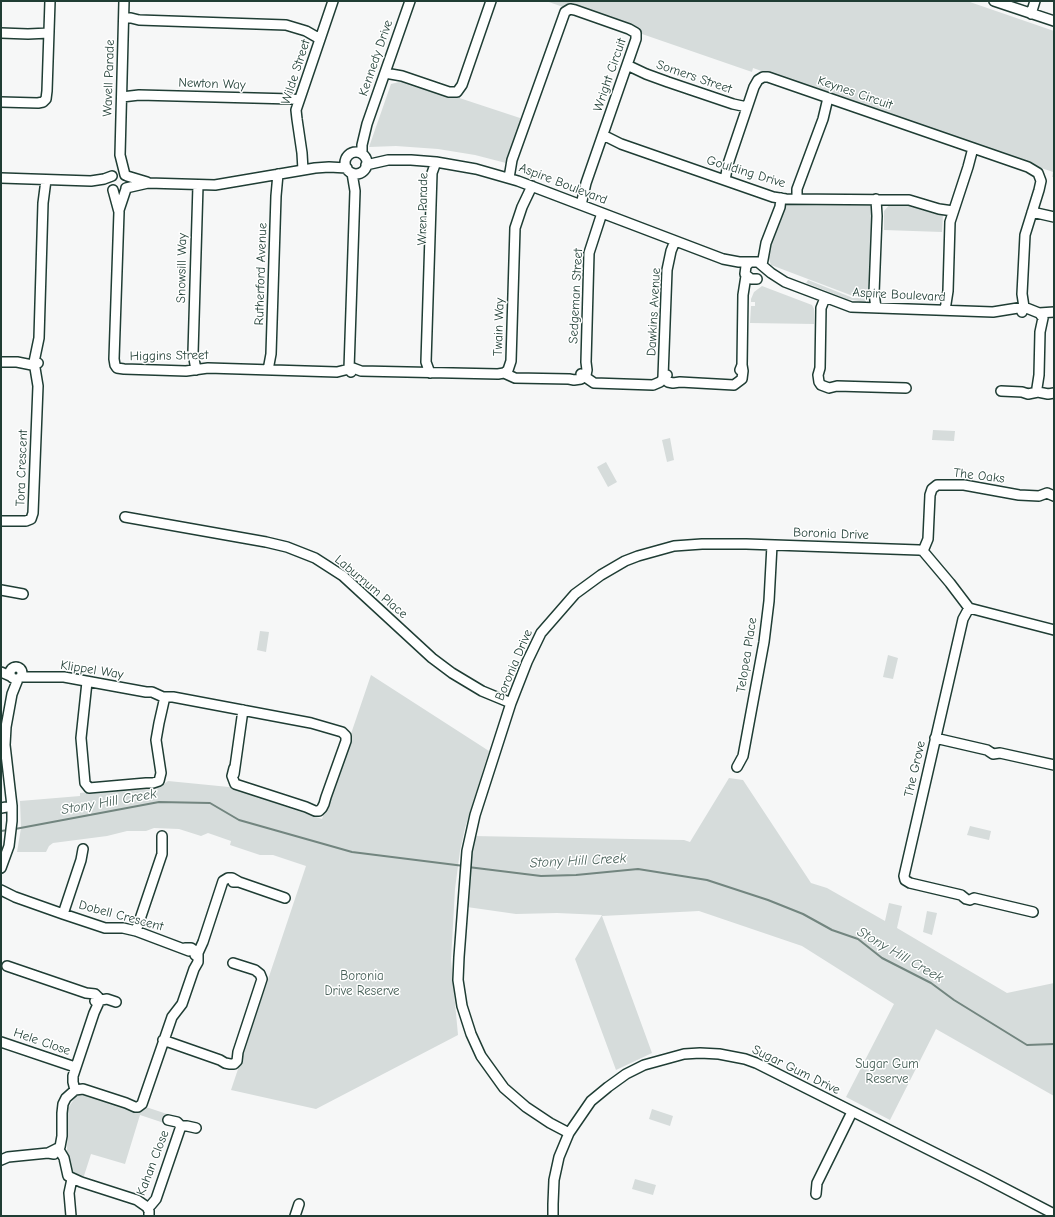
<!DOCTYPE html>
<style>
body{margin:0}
#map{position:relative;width:1055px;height:1217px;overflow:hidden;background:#f6f7f7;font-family:"Comic Neue",sans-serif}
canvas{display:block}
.frame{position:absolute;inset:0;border:2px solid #1f3d34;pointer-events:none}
</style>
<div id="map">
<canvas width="1055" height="1217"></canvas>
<div class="frame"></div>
</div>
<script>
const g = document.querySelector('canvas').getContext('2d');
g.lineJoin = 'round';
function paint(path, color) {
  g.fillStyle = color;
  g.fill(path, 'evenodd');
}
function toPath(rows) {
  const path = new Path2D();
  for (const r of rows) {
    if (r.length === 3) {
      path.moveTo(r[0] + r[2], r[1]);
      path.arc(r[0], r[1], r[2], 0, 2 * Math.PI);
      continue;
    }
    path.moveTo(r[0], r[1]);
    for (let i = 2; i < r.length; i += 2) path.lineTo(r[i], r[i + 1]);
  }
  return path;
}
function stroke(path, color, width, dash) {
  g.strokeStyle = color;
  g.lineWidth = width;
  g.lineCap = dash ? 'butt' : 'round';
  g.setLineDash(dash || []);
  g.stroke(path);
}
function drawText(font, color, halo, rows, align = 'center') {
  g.font = font + ' "Comic Neue",sans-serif';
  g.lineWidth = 3;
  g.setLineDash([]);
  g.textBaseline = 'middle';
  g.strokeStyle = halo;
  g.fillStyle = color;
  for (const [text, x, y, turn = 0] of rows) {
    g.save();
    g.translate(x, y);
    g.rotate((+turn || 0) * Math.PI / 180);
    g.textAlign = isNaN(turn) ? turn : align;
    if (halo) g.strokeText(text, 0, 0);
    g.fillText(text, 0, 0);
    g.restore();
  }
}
paint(toPath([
 [546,1,967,1,1054,31,1054,177,1052,177,1053,172,753,68,752,72,642,34,640,28,571,5,566,5,563,7],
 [399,82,405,82,419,87,420,85,520,118,520,124,507,161,506,163,475,155,438,149,396,146,369,147,391,84],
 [786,202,869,203,873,207,871,296,853,296,771,265,769,259,765,258,781,207],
 [891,203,909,203,941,213,943,214,942,232,884,230,884,211],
 [808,280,853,298,866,298,866,303,861,303,859,301,847,299,806,283],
 [762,286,812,305,814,309,814,324,750,323,751,306,755,306,755,302,751,302,751,299,754,292],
 [933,430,955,431,954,441,932,440],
 [670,438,674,460,667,462,662,440],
 [606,462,617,482,608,487,597,467],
 [260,631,269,632,266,652,257,650],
 [888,655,898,658,893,679,883,677],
 [371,675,489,751,465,828,460,851,455,889,451,960,458,1035,316,1109,231,1090,306,866,273,855,260,855,230,845,231,841,208,833,201,836,179,829,154,828,146,831,127,831,107,836,53,843,49,846,46,852,17,852,21,828,20,801,80,796,80,793,164,784,168,781,229,787,322,819],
 [729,778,743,780,811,883,827,888,885,921,889,903,902,906,897,928,1007,993,1054,983,1054,1096,936,1029,890,1120,846,1097,894,1004,802,946,699,911,602,916,652,1053,616,1070,575,959,602,915,557,913,516,914,467,907,473,836,684,840,690,842],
 [970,826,991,831,989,840,967,835],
 [927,911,937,913,932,935,923,932],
 [89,1093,143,1106,167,1114,164,1123,140,1115,125,1164,91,1154,83,1179,71,1176,67,1152,68,1108,77,1095],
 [652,1109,673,1116,670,1126,649,1119],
 [635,1179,656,1185,653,1195,632,1189]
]), '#d6dcdb');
stroke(toPath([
 [15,829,159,802,210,803,239,820,352,852,464,866],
 [1,831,8,830],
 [468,867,541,876,576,875,638,869,707,880,768,900,803,914,832,930,858,939,882,958,931,983,954,1000,1027,1045,1054,1044]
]), '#72857f', 2);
const minor = toPath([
 [124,1,120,155,125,175],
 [994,1,1054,21],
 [1031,14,1035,1],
 [124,18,131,18,139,20,286,25,306,31,320,39],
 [1,33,28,34,49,33],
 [627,65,646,74,668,82,733,104,747,107],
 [385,73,402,76,449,92,457,92,462,85,491,1],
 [122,97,139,95,292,99,299,100],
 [1,102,38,103,43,102,46,99,47,91,50,1],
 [603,135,621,144,773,197,786,199,909,200,939,209,953,211],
 [356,163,11],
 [362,154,362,145,367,124,410,1],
 [366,165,388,160,411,160,436,162,476,169,518,181,723,259,739,262,750,262],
 [303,170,302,153,297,119,296,110,333,1],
 [127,176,147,182],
 [1,178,91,181,104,179,112,176],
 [509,178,512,160,565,12,570,9,575,10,629,29,636,33,636,39,586,183,581,205],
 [725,180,728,164,754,87,758,80,763,77,768,77,1028,167,1038,173,1041,181,1039,190,1025,235,1022,294,1024,307,1022,312],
 [126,188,148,183,215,185,315,168,329,167,347,168],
 [113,190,119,212,114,359,115,365,117,368,124,369,186,371,208,368,337,372,353,368],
 [797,199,797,189,823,119,828,98],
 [876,199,877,216,874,293,876,308],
 [119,210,126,189],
 [1032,212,1054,217],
 [675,241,671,251,667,270,663,377,668,382,673,383,680,382,734,385,742,379,743,371,742,365],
 [762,265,766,243,780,207,781,198],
 [757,279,751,279,745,274,746,266,750,262,758,262,771,273,785,282,851,307,993,312,1024,307,1039,313,1054,312],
 [825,298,821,308,820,368,818,375,819,382,821,385,829,388,837,386,906,388],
 [945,310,948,291,950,222,968,167,973,148],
 [1,362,17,362,32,365,38,363],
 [353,368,361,371,498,374,504,373,508,370,511,361,515,228,522,207,532,186],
 [196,370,193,353,198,185],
 [268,370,271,354,276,196,278,174],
 [740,370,742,365,743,295,746,276],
 [351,372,349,369,355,191,352,173],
 [430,373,426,362,432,173,436,162],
 [504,373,515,378,569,379,574,380,581,379,586,375,587,370,586,362,589,253,602,213],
 [581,374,594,383,653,385,660,382,667,375],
 [1001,391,1022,392,1028,394,1038,392,1048,394,1054,393],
 [1038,392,1037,388,1039,375,1040,332,1043,318,1040,314],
 [125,517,266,542,287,547,315,558,343,576,432,658,452,673,482,691,511,703],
 [1,521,26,521,31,519,33,513,38,386,34,362,39,338,43,203,46,180],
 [923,551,928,539,930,495,932,489,937,485,964,485,1019,495,1039,496,1047,493,1054,496],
 [1,590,23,594],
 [969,608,963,619,904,876,905,880,910,883,961,895,966,899,970,900,974,898,1033,912],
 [16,673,6],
 [1,672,10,676],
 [21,677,64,677,146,692,152,692,163,697,173,697,311,723,342,732,346,736,346,741,326,797,324,804,322,808,319,811,315,811,306,807,235,784,232,776,234,768],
 [87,682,81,738,85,783,89,788,146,783,153,783,159,781,161,773,156,740,159,723,164,701,164,697],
 [935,738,987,750,993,754,1000,753,1054,765],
 [737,767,743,756,764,642,769,601,772,545],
 [234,774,243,710],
 [1,808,12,806],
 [1,868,9,846,12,821,12,806,5,745,6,727,12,694,18,679],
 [233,882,239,882,285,898],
 [1,890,15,897,63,914,105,928,123,928,136,931,189,951],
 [63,914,81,860,83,849],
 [136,931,162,854,162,836],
 [195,955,198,953,203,942,223,881,228,878,232,878,239,882],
 [7,966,86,993,95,994,98,997,99,1002,94,1013,73,1076,73,1082,75,1090],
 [95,1001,107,999,116,1002],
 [163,1040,220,1060,225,1063,230,1064,234,1064,237,1061,238,1052,262,979,260,974,255,970,233,963],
 [1,1042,75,1067],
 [168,1120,177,1122,181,1126,187,1126,196,1128],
 [569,1133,550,1123,526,1107,504,1088,481,1056,471,1034,462,1006,458,980,459,957,467,851,475,815,511,703,527,662,541,633,575,594,601,575,625,561,638,556,674,546,702,544,746,544,919,550,923,551,950,583,969,608,1054,630],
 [58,1148,64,1158,68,1176,81,1182,137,1200,147,1207,149,1211,149,1216],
 [48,1153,60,1147,62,1136,62,1113,63,1104,66,1098,75,1090,83,1089,126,1103,135,1107,138,1107,142,1104,172,1017,182,1004,194,969,198,962,198,953,191,948,185,948],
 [1,1160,8,1157,48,1153,54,1154],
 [816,1194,817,1183,852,1112],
 [147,1207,151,1205,156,1199,181,1126],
 [71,1216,69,1193,72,1179],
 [295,1216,299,1204],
 [553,1216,553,1204,554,1180,559,1157,569,1133,591,1101,608,1087,626,1074,644,1065,684,1054,700,1053,719,1054,745,1059,756,1063,983,1177,1054,1214]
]);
stroke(minor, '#1f3d34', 12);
stroke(minor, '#fff', 9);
drawText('13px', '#1f3d34', '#fff', [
 ["Kennedy Drive",376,58,-71],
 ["Wilde Street",296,72,-72],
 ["Wright Circuit",610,75,-71],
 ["Somers Street",694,77,19],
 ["Wavell Parade",109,78,-88],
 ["Newton Way",212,84,2],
 ["Keynes Circuit",855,93,19],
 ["Goulding Drive",746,172,17],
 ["Aspire Boulevard",563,184,21],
 ["Wren Parade",423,209,-89],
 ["Snowsill Way",182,268,-89],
 ["Rutherford Avenue",261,274,-88],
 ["Aspire Boulevard",899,295,3],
 ["Sedgeman Street",576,296,-87],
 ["Dawkins Avenue",654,312,-87],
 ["Twain Way",499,327,-88],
 ["Higgins Street",169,356,-1],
 ["Tora Crescent",22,468,-88],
 ["The Oaks",979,476,7],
 ["Boronia Drive",831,534,2],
 ["Laburnum Place",371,587,40],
 ["Telopea Place",747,655,-81],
 ["Boronia Drive",514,665,-67],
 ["Klippel Way",92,670,9],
 ["The Grove",915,769,-77],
 ["Dobell Crescent",121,916,15],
 ["Hele Close",42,1042,19],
 ["Sugar Gum Drive",796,1070,26],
 ["Kahan Close",153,1163,-69]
]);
drawText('13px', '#445d55', '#fff', [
 ["Boronia",362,976],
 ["Drive Reserve",362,991],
 ["Sugar Gum",887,1064],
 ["Reserve",887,1079]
]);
drawText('italic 14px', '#49615a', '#fff', [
 ["Stony Hill Creek",109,802,-10],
 ["Stony Hill Creek",578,861,-3],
 ["Stony Hill Creek",900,955,30]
]);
</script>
